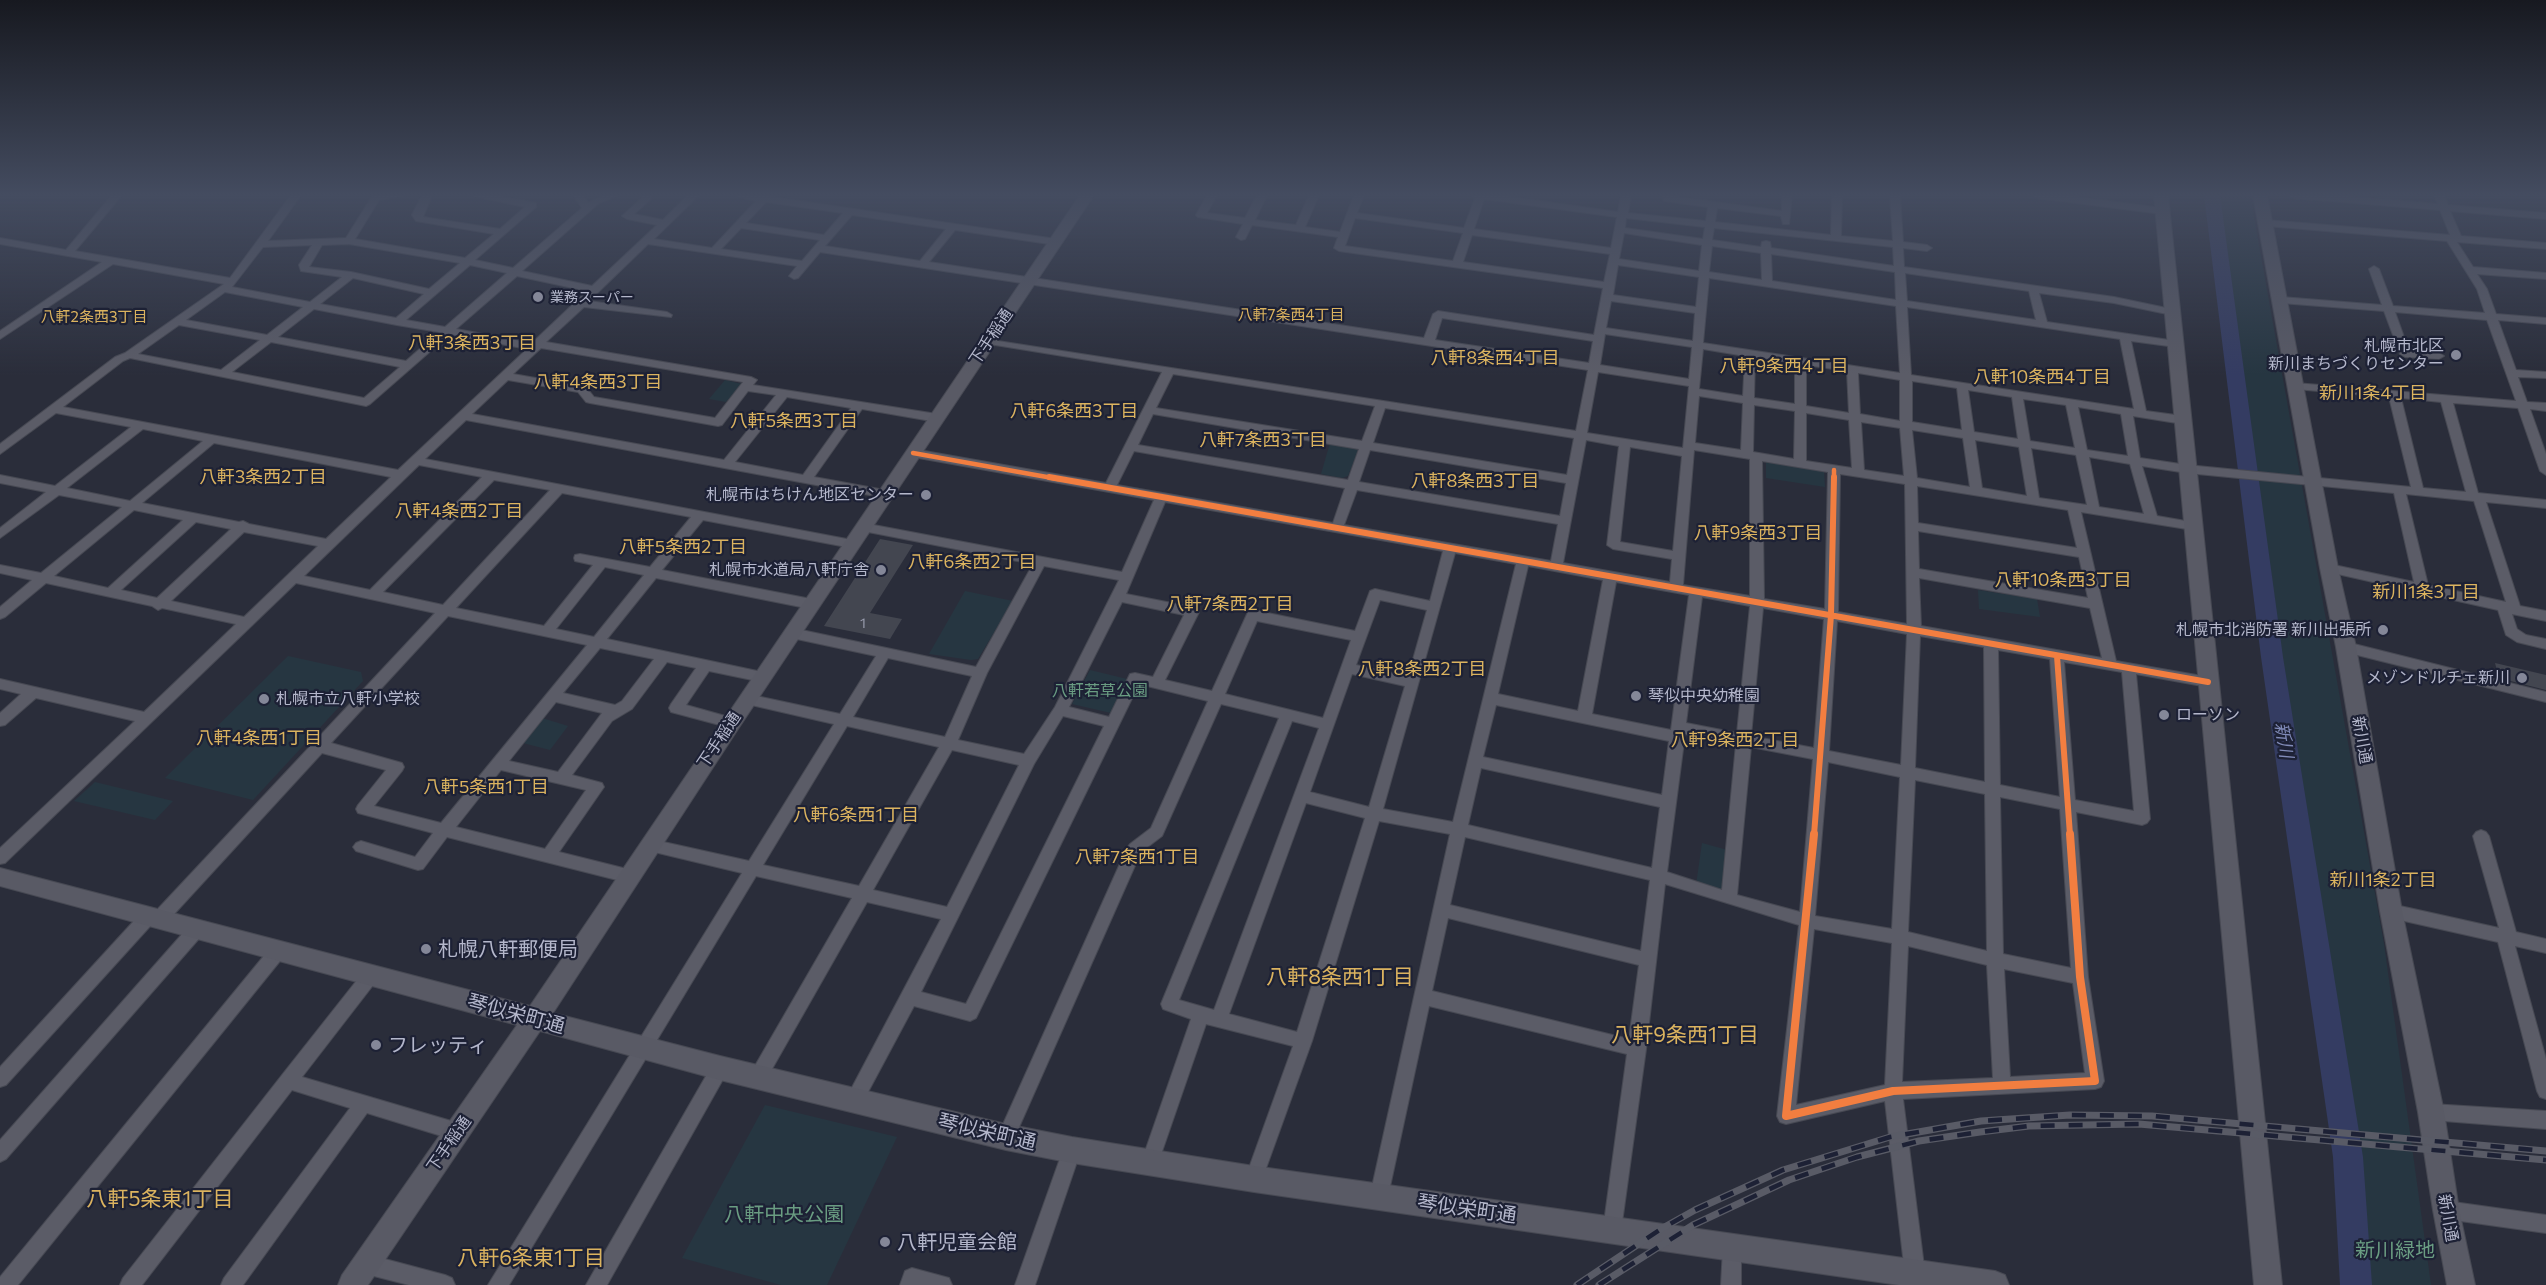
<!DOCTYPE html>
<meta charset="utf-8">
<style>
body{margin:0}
canvas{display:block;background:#2a2d3a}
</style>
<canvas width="2546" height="1285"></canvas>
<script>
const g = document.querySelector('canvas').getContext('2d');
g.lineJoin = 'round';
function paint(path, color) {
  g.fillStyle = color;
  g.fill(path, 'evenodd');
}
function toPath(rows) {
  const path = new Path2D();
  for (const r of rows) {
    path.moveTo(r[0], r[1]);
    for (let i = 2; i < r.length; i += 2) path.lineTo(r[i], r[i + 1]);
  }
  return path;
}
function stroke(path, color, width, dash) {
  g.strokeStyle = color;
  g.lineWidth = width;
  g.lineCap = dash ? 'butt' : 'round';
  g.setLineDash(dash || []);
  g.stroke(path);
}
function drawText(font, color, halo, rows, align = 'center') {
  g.font = font + ' Commissioner,"Noto Sans JP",sans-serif';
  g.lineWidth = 4.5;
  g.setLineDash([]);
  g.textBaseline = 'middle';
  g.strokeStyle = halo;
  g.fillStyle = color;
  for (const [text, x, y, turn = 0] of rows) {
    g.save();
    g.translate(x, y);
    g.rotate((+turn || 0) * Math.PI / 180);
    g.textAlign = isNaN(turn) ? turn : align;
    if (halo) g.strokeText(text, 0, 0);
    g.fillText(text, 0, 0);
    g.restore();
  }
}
paint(toPath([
 [2215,195,2250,195,2384,944,2431,1285,2368,1285,2308,845],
 [725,380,742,384,726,402,709,399],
 [1330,443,1355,447,1358,451,1348,476,1342,478,1321,474],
 [1766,462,1824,472,1825,487,1766,478],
 [1978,590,2037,599,2040,617,1979,609],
 [965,591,1013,601,978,659,971,660,929,654],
 [288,656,361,672,363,681,253,800,165,778],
 [1090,670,1127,679,1111,713,1072,704],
 [542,718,568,726,550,750,523,743],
 [95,782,173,801,155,820,74,801],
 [1702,843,1731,851,1726,894,1696,885],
 [765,1105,897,1137,827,1285,781,1285,682,1258]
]), '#263641');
paint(toPath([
 [2204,195,2220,195,2283,657,2363,1157,2372,1285,2340,1285,2333,1157,2261,657,2204,195]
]), '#343c62');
paint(toPath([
 [880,539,913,545,870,613,902,619,890,639,824,626],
 [2495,663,2546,675,2546,690,2499,678]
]), '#434650');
const street = toPath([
 [112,195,122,195,75,251,230,278,291,195,301,195,268,241,346,238,373,195,406,195,379,200,355,239,465,258,494,234,416,221,412,215,422,195,432,195,423,217,500,229,525,207,469,195,493,195,536,203,536,207,475,260,513,268,582,208,573,195,583,195,588,203,604,195,619,195,599,203,522,271,592,286,657,225,627,219,622,216,642,198,640,195,650,195,652,198,634,214,663,220,688,195,699,195,654,239,712,248,756,201,733,195,760,195,1056,239,1061,242,1056,245,955,230,929,262,1424,338,1433,314,1438,311,1594,335,1603,288,1339,251,1334,248,1338,237,1252,225,1245,239,1241,240,1236,237,1243,224,1198,217,1196,215,1207,195,1217,195,1207,213,1245,218,1257,195,1267,195,1255,220,1296,225,1309,195,1319,195,1305,227,1340,232,1354,195,1364,195,1357,213,1464,228,1475,198,1470,195,1498,195,1618,212,1621,195,1631,195,1628,213,1706,221,1708,207,1664,201,1663,195,1782,211,1782,195,1792,195,1789,224,1783,224,1781,216,1717,208,1715,222,1831,235,1832,195,1842,195,1841,236,1893,241,1890,195,1900,195,1903,242,1927,245,1932,248,1927,251,1903,248,1904,267,2114,297,2176,310,2176,314,2172,315,2114,303,2039,293,2047,322,2176,341,2181,344,2176,347,2131,341,2146,411,2183,416,2189,420,2183,424,2133,416,2140,458,2187,465,2411,487,2389,397,2295,389,2289,386,2295,383,2516,401,2487,320,2395,312,2409,351,2439,353,2444,356,2439,359,2405,357,2400,354,2384,311,2281,303,2276,300,2281,297,2382,305,2369,269,2374,266,2379,269,2393,306,2485,313,2477,289,2447,241,2266,226,2261,223,2266,220,2450,235,2440,210,2293,198,2288,195,2331,195,2438,204,2434,195,2444,195,2448,205,2546,213,2546,219,2450,211,2461,236,2546,243,2546,249,2457,242,2473,267,2546,273,2546,279,2477,274,2487,289,2496,314,2546,318,2546,324,2498,320,2516,370,2546,372,2546,378,2518,377,2527,402,2546,403,2546,411,2530,409,2546,454,2546,475,2540,471,2518,408,2453,403,2478,493,2546,500,2546,508,2486,502,2520,606,2546,611,2546,621,2512,614,2517,629,2526,635,2546,639,2546,649,2517,642,2506,635,2498,610,2324,571,2323,568,2329,564,2414,582,2394,493,2187,473,2142,466,2157,516,2197,523,2199,526,2197,529,2193,530,2081,512,2116,661,2208,677,2213,678,2215,682,2213,686,2208,687,2136,674,2150,819,2147,823,2142,825,2076,812,2088,977,2104,1081,2101,1087,2095,1089,1903,1099,1925,1274,1922,1281,1915,1284,1908,1281,1905,1274,1885,1101,1786,1124,1780,1122,1777,1116,1799,925,1665,884,1646,1049,1621,1230,1619,1237,1612,1239,1605,1237,1603,1230,1627,1054,1429,1006,1388,1196,1386,1202,1379,1205,1372,1202,1370,1196,1450,834,1379,821,1312,1041,1260,1185,1254,1188,1248,1185,1245,1179,1293,1046,1206,1024,1156,1169,1150,1172,1144,1169,1141,1163,1191,1019,1163,1009,1161,1004,1279,718,1221,704,1162,836,1141,852,1012,1143,1006,1146,1000,1143,997,1137,1000,1131,1127,848,1130,844,1151,828,1208,701,1139,684,976,1018,970,1021,914,1006,860,1107,854,1109,848,1107,845,1101,848,1095,941,919,867,902,764,1083,758,1085,752,1083,749,1077,752,1071,852,898,756,876,509,1285,488,1285,742,873,650,851,645,849,642,845,645,841,650,839,749,861,834,724,747,704,742,703,740,699,742,695,747,694,840,714,876,656,792,638,785,633,787,630,792,628,976,667,1033,564,863,531,857,527,859,524,863,523,1122,572,1154,500,913,457,907,453,913,449,1106,483,1162,372,989,344,985,343,985,339,1576,431,1588,370,820,252,798,278,794,279,789,276,797,266,648,244,589,301,667,312,672,315,671,317,584,307,546,342,751,377,757,380,753,385,937,414,943,418,937,422,862,409,814,477,890,491,892,494,890,497,886,498,466,420,425,459,852,540,858,544,852,548,703,520,662,570,811,599,816,601,818,604,816,607,811,609,656,578,607,639,762,672,767,673,769,677,767,681,762,682,709,671,686,705,736,719,738,723,736,727,731,728,671,712,669,708,671,704,696,668,667,662,632,709,612,721,572,775,602,783,604,787,559,852,635,871,637,876,635,881,629,883,447,837,423,869,418,870,356,851,353,847,356,843,361,841,415,857,433,833,358,813,356,809,358,805,386,770,322,753,165,924,159,926,153,923,6,1085,0,1087,0,1067,143,911,149,909,155,912,435,613,296,583,5,863,0,864,0,848,135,721,36,698,5,725,0,726,0,713,21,694,0,689,0,679,144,712,236,624,162,608,158,610,152,606,46,583,5,617,0,619,0,607,32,580,0,573,0,565,41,573,122,507,59,495,0,538,0,528,46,492,0,483,0,475,55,486,131,427,56,413,0,454,0,444,115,357,125,353,224,284,113,264,0,339,0,331,102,262,0,244,0,238,66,250,112,195],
 [1484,199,1617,217,1611,248,1474,229,1484,199],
 [766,202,843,213,824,235,746,223,766,202],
 [852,215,946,229,920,261,825,246,852,215],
 [1355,218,1463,233,1453,261,1345,246,1355,218],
 [1626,218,1705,227,1703,239,1625,228,1626,218],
 [741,228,820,240,802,261,721,249,741,228],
 [1714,228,1893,247,1894,266,1771,248,1770,242,1766,241,1762,242,1761,247,1712,240,1714,228],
 [1624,233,1702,245,1699,271,1619,259,1624,233],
 [1472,235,1610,254,1604,282,1463,262,1472,235],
 [349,244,460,263,429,289,351,272,309,267,322,245,349,244],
 [312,245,299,265,301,271,342,277,310,302,232,287,263,247,312,245],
 [1712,246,1761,253,1762,280,1709,272,1712,246],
 [1771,254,1895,272,1896,300,1772,281,1771,254],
 [470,265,507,273,445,327,406,320,470,265],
 [1618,265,1699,277,1696,307,1613,295,1618,265],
 [1905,273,2029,291,2036,320,1907,301,1905,273],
 [517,276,587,291,532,343,456,329,517,276],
 [353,278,424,294,396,318,320,304,353,278],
 [1709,278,1896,306,1900,373,1703,343,1709,278],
 [225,292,303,307,267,335,186,320,225,292],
 [1611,301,1695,313,1693,341,1606,328,1611,301],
 [1907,307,2120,339,2134,409,1911,375,1907,307],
 [314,309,397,325,439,332,406,361,278,337,314,309],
 [1442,318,1593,341,1589,363,1435,340,1442,318],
 [179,325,260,340,221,370,138,354,179,325],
 [450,334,527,349,398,470,63,407,123,361,130,358,366,406,370,404,450,334],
 [1605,334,1692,347,1689,379,1600,365,1605,334],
 [271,342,400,367,364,398,232,372,271,342],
 [541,348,743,382,715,418,594,397,586,387,513,374,541,348],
 [1703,349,1745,356,1743,396,1699,389,1703,349],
 [1755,357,1795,363,1795,404,1754,398,1755,357],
 [1806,365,1847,371,1849,413,1806,406,1806,365],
 [1598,372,1689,386,1683,448,1587,433,1598,372],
 [1858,373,1900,380,1900,421,1860,414,1858,373],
 [1173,374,1375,406,1362,441,1156,408,1173,374],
 [508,380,578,392,586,402,590,403,718,426,722,425,748,391,776,395,724,460,472,414,508,380],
 [1912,381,1957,388,1962,430,1912,422,1912,381],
 [1968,390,2012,397,2018,439,1974,432,1968,390],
 [1699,396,1743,403,1741,450,1695,443,1699,396],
 [787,397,851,408,803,475,735,462,787,397],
 [2401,398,2441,402,2466,492,2423,488,2401,398],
 [2023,399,2066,405,2075,448,2030,441,2023,399],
 [1754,405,1795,411,1794,459,1753,452,1754,405],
 [2078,407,2121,414,2128,456,2087,450,2078,407],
 [1385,408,1574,438,1567,475,1373,443,1385,408],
 [1806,413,1849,420,1852,468,1806,461,1806,413],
 [1153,414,1359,449,1348,480,1138,445,1153,414],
 [1861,422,1900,428,1904,476,1864,470,1861,422],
 [143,429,203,441,130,501,67,488,143,429],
 [1912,430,1963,438,1970,487,1917,478,1912,430],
 [1586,440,1619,446,1607,545,1613,549,1672,559,1670,582,1563,563,1586,440],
 [1975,440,2019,447,2027,496,1982,488,1975,440],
 [214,443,391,477,326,539,249,524,243,521,239,522,142,503,214,443],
 [1630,447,1682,456,1673,551,1620,542,1630,447],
 [2031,448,2076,455,2087,505,2039,498,2031,448],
 [1370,450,1566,483,1560,516,1359,482,1370,450],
 [1694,450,1750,459,1750,596,1683,585,1694,450],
 [1134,451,1345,488,1333,523,1117,485,1134,451],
 [2089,457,2130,464,2144,514,2099,507,2089,457],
 [1762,461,1828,472,1825,609,1764,599,1762,461],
 [419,465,482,477,370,590,304,576,419,465],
 [1840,474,1905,484,1907,624,1838,612,1840,474],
 [494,480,550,490,443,605,383,592,494,480],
 [1917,486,2068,510,2077,548,1918,523,1917,486],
 [1357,490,1558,524,1551,561,1344,525,1357,490],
 [562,493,691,517,650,567,580,554,575,555,574,558,575,561,593,565,544,626,456,608,562,493],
 [2406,494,2474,501,2506,602,2428,585,2406,494],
 [1165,502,1443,551,1430,601,1375,589,1370,591,1355,631,1253,610,1248,612,1212,691,1165,680,1199,612,1192,607,1126,594,1165,502],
 [134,510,183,520,108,588,54,576,134,510],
 [196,522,231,529,157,598,121,590,196,522],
 [1918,531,2079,557,2088,598,1919,569,1918,531],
 [244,532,318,546,244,617,171,601,244,532],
 [1455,553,1516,564,1453,822,1383,809,1455,553],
 [1044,566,1119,580,1055,707,1024,754,958,740,987,673,1044,566],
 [1528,566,1603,580,1578,711,1498,694,1528,566],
 [605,567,644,575,594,637,556,629,605,567],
 [1919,578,2090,608,2102,658,1921,626,1919,578],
 [1616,582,1689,595,1671,730,1592,714,1616,582],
 [1702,597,1750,606,1737,733,1686,723,1702,597],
 [1380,600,1427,610,1408,677,1356,665,1380,600],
 [1122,602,1184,615,1153,677,1135,673,1130,674,1109,717,1069,707,1122,602],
 [1763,608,1824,619,1814,748,1751,736,1763,608],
 [448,616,587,645,441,823,374,806,402,771,404,767,402,763,331,743,448,616],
 [1257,621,1351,640,1323,718,1225,694,1257,621],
 [1837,621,1907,634,1901,765,1829,751,1837,621],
 [1920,636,1984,647,1985,782,1915,768,1920,636],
 [600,648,654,659,622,701,615,705,563,693,600,648],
 [1998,650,2050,659,2060,797,2000,785,1998,650],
 [888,658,972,676,945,737,853,717,888,658],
 [2064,662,2122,672,2134,811,2075,800,2064,662],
 [1352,674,1405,686,1369,807,1310,792,1352,674],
 [556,702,602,713,558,772,509,761,556,702],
 [1496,705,1669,741,1662,795,1483,757,1496,705],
 [1063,716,1104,726,966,1004,921,992,1034,764,1063,716],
 [1292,721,1319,728,1214,1010,1179,1000,1292,721],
 [847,726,939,747,859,886,763,865,847,726],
 [1685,734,1736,744,1722,890,1667,872,1685,734],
 [1751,747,1813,759,1800,912,1737,895,1751,747],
 [952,750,1019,765,947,907,873,890,952,750],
 [1828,762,1900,777,1892,929,1815,916,1828,762],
 [1481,768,1660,807,1652,868,1468,825,1481,768],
 [501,770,586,790,545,849,456,827,501,770],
 [1915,780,1985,794,1987,951,1908,932,1915,780],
 [2000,797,2060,809,2071,968,2003,954,2000,797],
 [1306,803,1365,818,1297,1032,1229,1014,1306,803],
 [1465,837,1650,880,1641,951,1450,905,1465,837],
 [1448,918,1639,965,1629,1039,1432,991,1448,918],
 [1814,929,1892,943,1885,1085,1796,1105,1814,929],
 [1908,946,1987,965,1993,1078,1902,1082,1908,946],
 [2004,969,2073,983,2085,1073,2010,1077,2004,969],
 [2032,195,2062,195,2162,208,2167,211,2162,214,2037,198,2032,195],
 [2346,642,2546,692,2546,702,2341,651,2339,647,2346,642],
 [2481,830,2486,832,2489,836,2516,932,2546,939,2546,953,2515,946,2546,1059,2546,1099,2540,1097,2537,1091,2498,942,2391,918,2385,916,2383,911,2385,906,2391,904,2499,928,2473,836,2476,832,2481,830],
 [197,922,203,924,205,929,203,934,6,1159,0,1162,0,1140,191,924,197,922],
 [278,944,284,946,286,951,284,956,18,1285,0,1285,0,1277,272,946,278,944],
 [371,968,377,970,379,975,377,980,302,1077,458,1123,464,1126,467,1132,464,1138,458,1141,367,1113,243,1285,221,1285,224,1278,350,1108,292,1090,142,1285,120,1285,123,1278,282,1075,365,970,371,968],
 [720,1060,726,1062,729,1068,726,1074,607,1285,586,1285,714,1062,720,1060],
 [2431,1104,2546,1111,2546,1129,2431,1120,2425,1118,2422,1112,2425,1106,2431,1104],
 [1072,1141,1078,1144,1081,1150,1035,1285,1015,1285,1063,1150,1066,1144,1072,1141],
 [2446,1201,2546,1215,2546,1233,2446,1219,2439,1217,2437,1210,2439,1203,2446,1201],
 [1732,1239,1739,1241,1741,1248,1741,1285,1721,1285,1723,1248,1725,1241,1732,1239],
 [366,1254,445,1275,452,1278,455,1285,409,1285,366,1274,359,1271,356,1264,359,1257,366,1254],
 [912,1268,949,1278,952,1285,900,1285,905,1271,912,1268]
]);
const secondary = toPath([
 [1080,195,1094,195,738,729,553,1013,720,1056,1006,1124,1072,1137,1254,1166,1995,1271,2005,1275,2009,1285,1899,1285,1254,1192,1072,1163,1006,1150,720,1080,540,1031,368,1285,338,1285,342,1275,517,1025,0,886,0,868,530,1006,1080,195],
 [2154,195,2168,195,2282,1285,2254,1285,2154,195],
 [2253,195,2267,195,2338,568,2356,647,2402,911,2444,1112,2459,1210,2475,1285,2447,1285,2433,1210,2418,1112,2380,911,2336,647,2320,568,2253,195]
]);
stroke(street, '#474953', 2);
stroke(secondary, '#474953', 2);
paint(street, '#5b5c67');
paint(secondary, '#595a65');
const rail = toPath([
 [1577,1285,1661,1229,1695,1210,1783,1170,1890,1137,1981,1121,2070,1115,2152,1116,2546,1151],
 [1599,1285,1693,1225,1789,1180,1857,1157,1919,1141,1980,1132,2029,1126,2139,1124,2546,1160]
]);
stroke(rail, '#595b66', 7);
stroke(rail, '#1d2135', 4.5, [14]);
stroke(toPath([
 [913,453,1058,479],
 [1834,479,1834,470]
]), '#f27e40', 4.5);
stroke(toPath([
 [1049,477,2208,682],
 [2057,656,2070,835],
 [1814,835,1831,615,1834,477]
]), '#f27e40', 6);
stroke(toPath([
 [1814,834,1786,1116,1893,1091,2095,1081,2080,977,2070,834]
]), '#f27e40', 8);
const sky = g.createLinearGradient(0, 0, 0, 375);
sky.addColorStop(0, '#171920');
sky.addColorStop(0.52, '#444c60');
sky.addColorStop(1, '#444c6000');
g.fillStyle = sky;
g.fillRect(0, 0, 2546, 375);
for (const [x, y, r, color] of [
 [538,297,6,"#848798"],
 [2456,355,6,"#848798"],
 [926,495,6,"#848798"],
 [881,570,6,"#848798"],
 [2383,630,6,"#848798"],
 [2522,678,6,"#848798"],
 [1636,696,6,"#848798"],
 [264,699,6,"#848798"],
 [2164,715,6,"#848798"],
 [426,949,6,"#848798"],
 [376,1045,6,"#848798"],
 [885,1242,6,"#848798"]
]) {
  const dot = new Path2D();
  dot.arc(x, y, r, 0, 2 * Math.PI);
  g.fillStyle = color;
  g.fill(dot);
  stroke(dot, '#1d2135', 2);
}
drawText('14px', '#b4b7cb', '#1d2135', [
 ["業務スーパー",550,297]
], 'left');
drawText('14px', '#989bac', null, [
 ["1",863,623]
]);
drawText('15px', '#dbb35f', '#1d2135', [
 ["八軒7条西4丁目",1291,315],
 ["八軒2条西3丁目",94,317]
]);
drawText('16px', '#b4b7cb', '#1d2135', [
 ["下手稲通",991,337,-56],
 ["下手稲通",719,740,-56],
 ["新川通",2362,740,80],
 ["下手稲通",449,1144,-55],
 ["新川通",2448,1218,80]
]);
drawText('16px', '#b4b7cb', '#1d2135', [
 ["札幌市北区",2444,346],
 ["新川まちづくりセンター",2444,364],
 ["札幌市はちけん地区センター",914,495],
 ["札幌市水道局八軒庁舎",869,570],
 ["札幌市北消防署 新川出張所",2371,630],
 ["メゾンドルチェ新川",2510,678],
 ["琴似中央幼稚園",1648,696,"left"],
 ["札幌市立八軒小学校",276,699,"left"],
 ["ローソン",2176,715,"left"]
], 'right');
drawText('16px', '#6a9d82', '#1d2135', [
 ["八軒若草公園",1100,691]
]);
drawText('18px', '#dbb35f', '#1d2135', [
 ["八軒3条西3丁目",472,343],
 ["八軒8条西4丁目",1495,358],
 ["八軒9条西4丁目",1784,366],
 ["八軒10条西4丁目",2042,377],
 ["八軒4条西3丁目",598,382],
 ["新川1条4丁目",2373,393],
 ["八軒6条西3丁目",1074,411],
 ["八軒5条西3丁目",794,421],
 ["八軒7条西3丁目",1263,440],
 ["八軒3条西2丁目",263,477],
 ["八軒8条西3丁目",1475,481],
 ["八軒4条西2丁目",459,511],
 ["八軒9条西3丁目",1758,533],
 ["八軒5条西2丁目",683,547],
 ["八軒6条西2丁目",972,562],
 ["八軒10条西3丁目",2063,580],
 ["新川1条3丁目",2426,592],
 ["八軒7条西2丁目",1230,604],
 ["八軒8条西2丁目",1422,669],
 ["八軒4条西1丁目",259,738],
 ["八軒9条西2丁目",1735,740],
 ["八軒5条西1丁目",486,787],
 ["八軒6条西1丁目",856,815],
 ["八軒7条西1丁目",1137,857],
 ["新川1条2丁目",2383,880]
]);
drawText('italic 18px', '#818bb8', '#1d2135', [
 ["新川",2284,740,81]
]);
drawText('20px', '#b4b7cb', '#1d2135', [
 ["札幌八軒郵便局",438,949],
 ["フレッティ",388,1045],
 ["八軒児童会館",897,1242]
], 'left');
drawText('20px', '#b4b7cb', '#1d2135', [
 ["琴似栄町通",516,1014,15],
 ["琴似栄町通",987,1132,13],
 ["琴似栄町通",1467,1209,8]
]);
drawText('20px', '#6a9d82', '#1d2135', [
 ["八軒中央公園",784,1214],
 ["新川緑地",2395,1250]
]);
drawText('21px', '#dbb35f', '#1d2135', [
 ["八軒8条西1丁目",1340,977],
 ["八軒9条西1丁目",1685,1035],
 ["八軒5条東1丁目",160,1199],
 ["八軒6条東1丁目",531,1258]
]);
</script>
